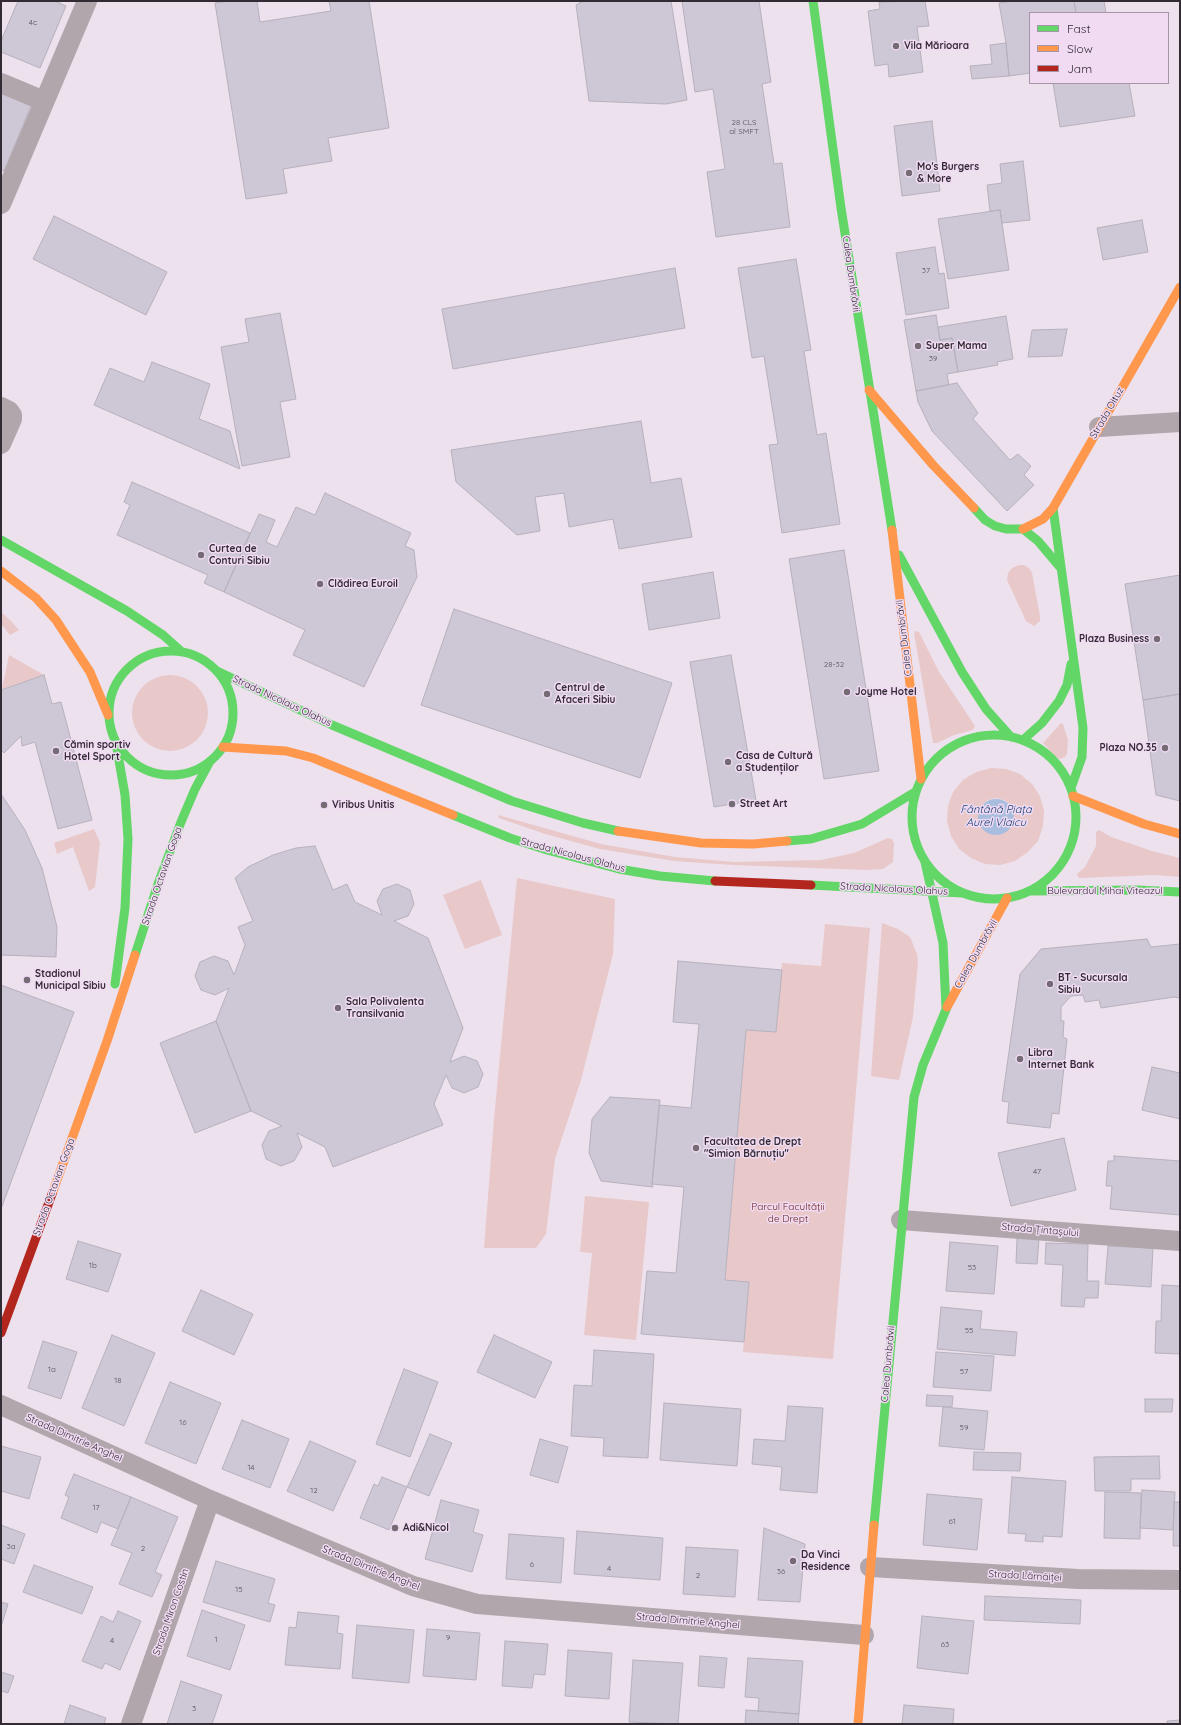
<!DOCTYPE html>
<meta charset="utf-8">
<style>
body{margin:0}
#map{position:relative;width:1181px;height:1725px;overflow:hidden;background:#ece1ed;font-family:Quicksand,sans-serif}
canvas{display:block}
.frame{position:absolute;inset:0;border:2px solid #332b34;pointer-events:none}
.legend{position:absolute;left:1029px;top:12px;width:140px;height:72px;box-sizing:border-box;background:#f0dbf3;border:1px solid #a495a7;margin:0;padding:5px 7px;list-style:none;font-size:12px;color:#332b34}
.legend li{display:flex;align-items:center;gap:8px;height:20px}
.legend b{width:20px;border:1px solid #a495a7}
</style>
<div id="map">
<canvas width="1181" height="1725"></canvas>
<div class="frame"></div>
<ul class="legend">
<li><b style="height:5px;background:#63d668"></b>Fast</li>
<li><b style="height:5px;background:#ff974d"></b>Slow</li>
<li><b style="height:5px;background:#b3261e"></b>Jam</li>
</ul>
</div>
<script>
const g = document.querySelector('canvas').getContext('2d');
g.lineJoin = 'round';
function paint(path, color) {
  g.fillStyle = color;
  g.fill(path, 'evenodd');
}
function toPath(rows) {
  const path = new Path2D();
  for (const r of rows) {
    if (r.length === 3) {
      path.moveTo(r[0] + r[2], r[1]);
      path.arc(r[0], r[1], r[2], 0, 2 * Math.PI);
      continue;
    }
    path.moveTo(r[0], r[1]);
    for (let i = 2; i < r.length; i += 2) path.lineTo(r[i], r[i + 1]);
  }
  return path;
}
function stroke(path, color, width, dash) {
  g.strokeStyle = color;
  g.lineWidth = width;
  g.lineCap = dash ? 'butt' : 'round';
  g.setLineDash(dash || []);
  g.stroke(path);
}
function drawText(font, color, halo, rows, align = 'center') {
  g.font = font + ' Quicksand,sans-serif';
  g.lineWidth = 3;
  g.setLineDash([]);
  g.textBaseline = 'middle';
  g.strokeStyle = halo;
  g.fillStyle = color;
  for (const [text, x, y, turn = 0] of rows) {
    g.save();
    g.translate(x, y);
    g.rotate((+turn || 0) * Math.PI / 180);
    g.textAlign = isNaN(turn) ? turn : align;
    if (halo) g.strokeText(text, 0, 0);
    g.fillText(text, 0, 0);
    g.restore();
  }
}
paint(toPath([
 [1019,565,1024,565,1029,568,1032,573,1040,616,1040,621,1034,626,1026,621,1007,580,1008,573,1012,568],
 [1,612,10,620,19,630,10,635,1,624],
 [916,631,919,632,939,672,975,726,973,730,954,735,937,743,933,743,914,633],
 [9,655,44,675,2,689],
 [170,713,38],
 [1061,723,1063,724,1068,740,1067,754,1065,757,1060,759,1057,758,1043,743],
 [991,768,1006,769,1020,774,1032,784,1040,796,1044,811,1043,826,1038,841,1028,852,1015,861,1000,865,985,864,971,858,959,849,951,836,947,821,948,806,953,792,963,780,976,772],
 [996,798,1004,800,1011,805,1010,828,1004,833,996,835,982,805,988,800],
 [498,815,601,844,675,857,734,862,821,860,854,853,888,838,892,839,894,843,893,862,883,869,867,870,733,865,674,861,600,849,545,834,499,818],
 [94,829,100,843,95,887,89,891,73,847,57,854,54,843],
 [1099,830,1111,837,1152,851,1180,858,1180,877,1155,875,1079,878,1077,874,1085,867,1096,846,1096,832],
 [517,878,615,899,613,954,581,1080,555,1159,546,1234,536,1248,484,1248,494,1119],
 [481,880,502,935,465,949,443,895],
 [882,923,898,929,910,937,917,954,918,962,913,1017,899,1080,871,1076],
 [825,924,870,928,833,1359,743,1352,749,1282,725,1280,746,1030,776,1032,782,963,821,966],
 [585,1196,649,1202,636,1340,584,1335,592,1253,580,1252]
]), '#e9c8ca');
paint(toPath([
 [996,817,18]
]), '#a9bddf');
const building = toPath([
 [18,1,55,1,66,6,40,68,1,52,1,41,18,1],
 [227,1,257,1,260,22,331,11,329,1,369,1,389,128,328,138,332,161,283,169,287,193,246,199,215,3,227,1],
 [583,1,671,1,687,100,666,104,589,101,576,5,583,1],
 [682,1,759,1,771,82,762,84,774,164,782,163,790,227,716,237,707,172,725,169,713,89,695,92,682,1],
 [925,1,929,26,917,27,923,72,889,77,888,64,875,66,868,11,880,9,879,2,925,1],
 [1012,1,1074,1,1076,13,1030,13,1030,73,1009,76,1006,43,999,3,1012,1],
 [1074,1,1104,1,1106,13,1076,13,1074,1],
 [1006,43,1009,76,972,79,970,66,992,64,990,45,1006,43],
 [1053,83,1129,83,1135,116,1060,127,1053,83],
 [1,88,33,101,4,171,1,170,1,88],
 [932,121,940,191,902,196,894,126,932,121],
 [1023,161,1030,220,1002,223,1000,210,990,211,987,185,1002,183,1000,164,1023,161],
 [1000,210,1009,270,948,279,938,219,1000,210],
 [54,216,167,272,146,315,33,259,54,216],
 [1142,220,1148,252,1103,260,1097,228,1142,220],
 [935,247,939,274,944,273,949,308,906,315,896,253,935,247],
 [796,259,811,350,804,351,817,435,826,433,840,524,782,533,769,445,778,444,764,356,752,358,738,268,796,259],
 [675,268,685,328,453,369,442,309,675,268],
 [280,313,296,399,280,402,290,457,242,466,221,347,249,342,245,319,280,313],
 [936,315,940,340,952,338,958,372,947,374,949,385,916,391,904,320,936,315],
 [1006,316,1013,359,997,362,998,365,958,372,952,338,940,340,938,327,1006,316],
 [1067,329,1062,356,1028,357,1032,330,1067,329],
 [152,362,210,384,199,419,230,431,240,469,94,405,110,368,144,382,152,362],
 [957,383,978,413,973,419,1010,460,1018,454,1031,466,1024,475,1034,485,1007,511,932,431,918,402,916,391,957,383],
 [641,421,651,483,681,478,692,537,619,549,613,519,569,527,564,493,535,497,540,531,517,535,456,482,451,450,641,421],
 [132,482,250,533,224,592,204,583,208,575,117,535,130,505,124,502,132,482],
 [325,493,411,533,405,546,414,550,417,577,364,687,293,655,305,630,224,592,259,514,275,520,266,542,277,547,296,507,315,515,325,493],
 [844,550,879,771,824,779,789,559,844,550],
 [713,572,720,618,649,630,642,584,713,572],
 [1180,575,1180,694,1143,700,1125,584,1180,575],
 [454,609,672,683,640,778,421,705,454,609],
 [731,655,756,800,714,807,690,662,731,655],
 [44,675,52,704,61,702,92,820,58,829,35,742,22,746,21,736,4,753,1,750,1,690,44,675],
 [1180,694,1180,801,1156,795,1143,700,1180,694],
 [1,794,25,830,42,868,57,927,56,957,1,955,1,794],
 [315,846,333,890,347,884,355,902,382,915,377,901,383,889,397,884,410,890,414,904,408,916,394,921,428,938,463,1028,450,1062,464,1056,477,1061,483,1074,478,1087,464,1093,452,1088,446,1075,434,1104,443,1125,333,1167,325,1147,297,1133,302,1147,294,1161,281,1166,266,1159,262,1145,269,1131,282,1126,251,1111,216,1021,229,988,215,995,201,990,195,976,200,962,214,956,228,961,234,975,245,945,238,927,253,921,235,878,248,867,273,855,296,848,315,846],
 [1147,939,1151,947,1180,944,1180,998,1174,997,1101,1008,1099,1000,1085,1002,1083,995,1071,996,1061,1007,1061,1021,1064,1021,1063,1037,1067,1039,1059,1114,1052,1113,1050,1128,1007,1123,1009,1102,1002,1101,1020,974,1041,949,1147,939],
 [678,961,782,970,776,1032,746,1030,725,1280,749,1282,744,1342,641,1334,647,1271,676,1273,684,1187,652,1184,659,1105,691,1108,699,1024,673,1022,678,961],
 [1,985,74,1012,1,1209,1,985],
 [216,1021,251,1111,195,1133,160,1043,216,1021],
 [1152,1067,1180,1073,1180,1119,1142,1110,1152,1067],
 [610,1097,660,1100,652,1184,653,1187,601,1181,589,1153,592,1119,610,1097],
 [1064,1138,1076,1190,1011,1206,998,1153,1064,1138],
 [1114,1156,1180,1161,1180,1215,1110,1209,1112,1186,1106,1186,1108,1161,1114,1161,1114,1156],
 [1017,1238,1039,1239,1037,1264,1016,1263,1017,1238],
 [78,1241,121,1254,108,1292,66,1279,78,1241],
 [950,1242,998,1246,994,1294,946,1291,950,1242],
 [1046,1243,1088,1244,1087,1281,1099,1281,1098,1298,1085,1298,1084,1307,1061,1306,1063,1265,1045,1264,1046,1243],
 [1108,1246,1153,1248,1151,1287,1105,1284,1108,1246],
 [1162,1285,1180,1286,1180,1354,1155,1353,1156,1321,1161,1321,1162,1285],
 [201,1290,253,1314,234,1355,182,1331,201,1290],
 [941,1307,982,1311,980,1329,1017,1332,1015,1356,937,1349,941,1307],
 [112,1335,155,1353,124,1426,82,1408,112,1335],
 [494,1335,552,1362,535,1398,477,1372,494,1335],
 [43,1341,77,1352,61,1399,28,1388,43,1341],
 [594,1350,654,1354,648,1458,603,1456,604,1438,571,1436,574,1385,592,1386,594,1350],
 [936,1352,994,1356,991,1391,933,1387,936,1352],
 [404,1369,438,1382,410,1457,376,1444,404,1369],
 [170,1382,221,1403,196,1464,145,1443,170,1382],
 [927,1395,953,1396,952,1407,926,1406,927,1395],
 [1145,1399,1173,1399,1172,1412,1145,1412,1145,1399],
 [664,1403,741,1409,737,1466,660,1460,664,1403],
 [788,1406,823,1408,817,1493,780,1490,782,1467,752,1464,754,1439,785,1441,788,1406],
 [943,1407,988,1411,984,1450,939,1446,943,1407],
 [242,1420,289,1439,270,1488,222,1469,242,1420],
 [430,1434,452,1443,429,1496,407,1487,430,1434],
 [540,1439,568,1447,558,1483,530,1475,540,1439],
 [310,1441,356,1461,333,1511,287,1491,310,1441],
 [1,1446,41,1457,29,1499,1,1491,1,1446],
 [974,1452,1021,1453,1020,1471,973,1470,974,1452],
 [1159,1456,1160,1479,1131,1479,1131,1491,1095,1491,1094,1457,1159,1456],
 [74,1474,131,1497,118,1529,101,1522,97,1533,61,1518,69,1497,65,1495,74,1474],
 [382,1477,407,1487,389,1530,360,1518,374,1484,378,1486,382,1477],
 [1012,1477,1066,1481,1062,1537,1043,1536,1043,1542,1025,1541,1026,1534,1008,1533,1012,1477],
 [1142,1490,1175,1492,1173,1530,1140,1528,1142,1490],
 [1105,1492,1141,1493,1140,1539,1104,1538,1105,1492],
 [927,1494,982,1499,977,1550,923,1545,927,1494],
 [131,1497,178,1517,155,1572,162,1575,152,1597,119,1584,132,1553,111,1545,131,1497],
 [441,1500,479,1510,473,1532,483,1535,472,1572,425,1559,441,1500],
 [1174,1502,1180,1502,1180,1546,1173,1546,1174,1502],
 [1,1525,25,1534,14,1564,1,1559,1,1525],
 [764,1528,805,1544,800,1602,758,1600,764,1528],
 [577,1531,663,1538,660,1580,574,1574,577,1531],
 [509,1534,564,1538,561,1583,506,1579,509,1534],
 [686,1547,738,1550,735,1597,683,1594,686,1547],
 [216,1561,275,1579,268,1603,275,1605,270,1622,203,1602,216,1561],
 [34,1565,93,1587,82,1614,23,1592,34,1565],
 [985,1596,1081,1600,1080,1624,984,1620,985,1596],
 [1,1602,8,1604,1,1627,1,1602],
 [202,1610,245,1625,230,1670,187,1656,202,1610],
 [118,1611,141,1621,120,1670,105,1663,102,1669,82,1661,101,1616,113,1622,118,1611],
 [298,1612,339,1616,337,1633,343,1634,340,1669,285,1665,289,1627,296,1628,298,1612],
 [922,1616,974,1621,968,1674,917,1668,922,1616],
 [357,1625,414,1630,409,1683,352,1678,357,1625],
 [427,1629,480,1633,476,1680,423,1676,427,1629],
 [505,1641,548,1644,545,1675,534,1674,532,1688,502,1686,505,1641],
 [568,1650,612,1653,609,1699,565,1696,568,1650],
 [700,1656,727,1658,724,1688,698,1686,700,1656],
 [748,1658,803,1661,799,1714,758,1711,759,1698,745,1697,748,1658],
 [633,1660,683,1663,678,1724,629,1722,633,1660],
 [1,1672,14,1676,8,1693,1,1691,1,1672],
 [181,1681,222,1695,212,1724,167,1724,181,1681],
 [70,1705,106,1718,104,1724,64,1724,70,1705],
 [904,1705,954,1709,953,1724,902,1724,904,1705],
 [746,1710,799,1714,798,1724,745,1724,746,1710],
 [1180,1720,1180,1724,1167,1724,1167,1721,1180,1720]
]);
paint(building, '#cdc7d6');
stroke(building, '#b6b1bc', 1);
stroke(toPath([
 [1,83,44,101],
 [1,204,87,1],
 [1,407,9,411,12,415,12,419,1,444],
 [1099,427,1180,422],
 [901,1220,1180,1241],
 [1,1405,210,1500,413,1586,477,1604,864,1635],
 [870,1567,1078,1579,1180,1580],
 [131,1724,210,1500]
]), '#b0a6ab', 20);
stroke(toPath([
 [813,1,841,208,892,530],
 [974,508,985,520,995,526,1006,529,1023,529,1038,541,1060,567],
 [1053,508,1083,728,1082,757,1071,788],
 [1,540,127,611,163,635,182,652],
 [899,555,962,672,986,709,1011,737],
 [171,713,62],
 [217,671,332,725,512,801,583,823,618,831],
 [994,817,82],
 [1023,740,1042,723,1059,701,1067,685,1071,664],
 [453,815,510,838,547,850,619,869,660,876,715,881],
 [787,841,811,839,862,824,915,792],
 [925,862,943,943,946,1009],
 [811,885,962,893],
 [1030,891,1137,890,1180,892],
 [135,955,159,881,181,822,195,789,210,761],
 [115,984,125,908,128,839,125,795,116,743],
 [874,1525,914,1097,923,1065,947,1007]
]), '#63d668', 9);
stroke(toPath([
 [869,390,933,465,974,508],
 [1023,529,1043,519,1053,508,1180,287],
 [892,530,921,779],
 [1,571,36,598,56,620,90,672,108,715],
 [223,747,286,751,313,758,453,815],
 [1073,796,1144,824,1180,834],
 [618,831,701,843,753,844,787,841],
 [947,1007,1007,898],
 [52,1194,107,1041,135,955],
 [858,1724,874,1525]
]), '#ff974d', 9);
stroke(toPath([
 [715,881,811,885],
 [1,1333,52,1194]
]), '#b3261e', 9);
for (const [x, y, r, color] of [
 [896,46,4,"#746b75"],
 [909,173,4,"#746b75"],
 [918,346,4,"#746b75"],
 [201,555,4,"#746b75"],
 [320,584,4,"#746b75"],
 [1157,639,4,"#746b75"],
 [847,692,4,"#746b75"],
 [547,694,4,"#746b75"],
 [1165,748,4,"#746b75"],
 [56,751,4,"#746b75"],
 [728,762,4,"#746b75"],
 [732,804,4,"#746b75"],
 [324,805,4,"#746b75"],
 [27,980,4,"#746b75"],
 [1050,984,4,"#746b75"],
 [338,1008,4,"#746b75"],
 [1020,1059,4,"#746b75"],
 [696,1148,4,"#746b75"],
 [395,1528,4,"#746b75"],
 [793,1561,4,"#746b75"]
]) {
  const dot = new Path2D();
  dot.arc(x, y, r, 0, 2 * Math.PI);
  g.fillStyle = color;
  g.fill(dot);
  stroke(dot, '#f0dbf3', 1.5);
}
drawText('8px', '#5a525c', null, [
 ["4c",33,23],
 ["28 CLS",744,123],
 ["al SMFT",744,132],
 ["37",926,271],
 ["39",933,359],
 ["28-32",834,665],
 ["47",1037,1172],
 ["1b",93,1266],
 ["53",972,1268],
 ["55",969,1331],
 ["1a",52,1370],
 ["57",964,1372],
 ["18",118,1381],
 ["16",183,1423],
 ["59",964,1428],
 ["14",251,1468],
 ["12",314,1491],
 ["17",96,1508],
 ["61",952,1522],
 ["3a",11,1547],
 ["2",143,1549],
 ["6",532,1565],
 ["4",609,1569],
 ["36",781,1572],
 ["2",698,1576],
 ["15",239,1590],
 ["9",448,1638],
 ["1",216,1640],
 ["4",112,1641],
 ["63",945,1645],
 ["3",194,1709]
]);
drawText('bold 10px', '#332b34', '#f0dbf3', [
 ["Vila Mărioara",904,46],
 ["Mo's Burgers",917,167],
 ["& More",917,179],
 ["Super Mama",926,346],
 ["Curtea de",209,549],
 ["Conturi Sibiu",209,561],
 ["Clădirea Euroil",328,584],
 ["Plaza Business",1149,639,"right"],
 ["Centrul de",555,688],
 ["Afaceri Sibiu",555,700],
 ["Joyme Hotel",855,692],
 ["Cămin sportiv",64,745],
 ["Hotel Sport",64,757],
 ["Plaza NO.35",1157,748,"right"],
 ["Casa de Cultură",736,756],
 ["a Studenților",736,768],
 ["Street Art",740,804],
 ["Viribus Unitis",332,805],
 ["Stadionul",35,974],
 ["Municipal Sibiu",35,986],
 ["BT - Sucursala",1058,978],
 ["Sibiu",1058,990],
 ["Sala Polivalenta",346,1002],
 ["Transilvania",346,1014],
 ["Libra",1028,1053],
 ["Internet Bank",1028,1065],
 ["Facultatea de Drept",704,1142],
 ["\"Simion Bărnuțiu\"",704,1154],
 ["Adi&Nicol",403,1528],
 ["Da Vinci",801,1555],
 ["Residence",801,1567]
], 'left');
drawText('10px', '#332b34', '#f0dbf3', [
 ["Calea Dumbrăvii",851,274,82],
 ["Strada Oituz",1107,413,-60],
 ["Calea Dumbrăvii",904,638,-97],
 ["Strada Nicolaus Olahus",282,701,25],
 ["Strada Nicolaus Olahus",573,855,15],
 ["Strada Octavian Goga",162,876,-71],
 ["Strada Nicolaus Olahus",894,889,3],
 ["Bulevardul Mihai Viteazul",1105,891],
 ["Calea Dumbrăvii",976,954,-61],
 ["Strada Octavian Goga",54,1187,-70],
 ["Strada Țintașului",1040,1230,5],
 ["Calea Dumbrăvii",888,1364,-85],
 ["Strada Dimitrie Anghel",74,1438,24],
 ["Strada Dimitrie Anghel",371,1568,22],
 ["Strada Lămâiței",1025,1576,3],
 ["Strada Miron Costin",171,1612,-71],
 ["Strada Dimitrie Anghel",688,1621,5]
]);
drawText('10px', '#6c241e', '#f0dbf3', [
 ["Parcul Facultății",788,1207],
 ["de Drept",788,1219]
]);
drawText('italic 11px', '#164177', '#f0dbf3', [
 ["Fântână Piața",996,810],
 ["Aurel Vlaicu",996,823]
]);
</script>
